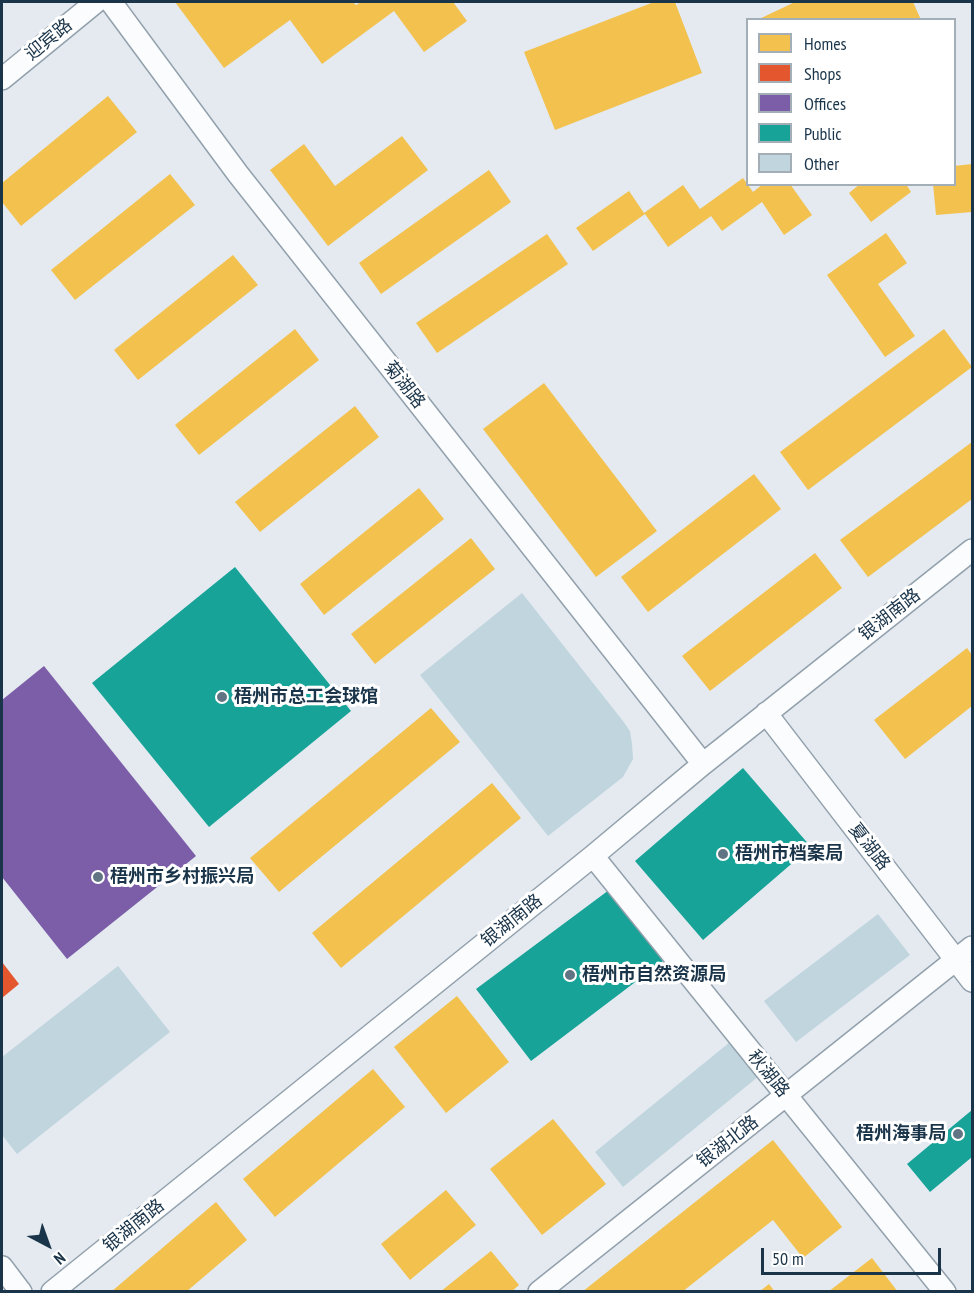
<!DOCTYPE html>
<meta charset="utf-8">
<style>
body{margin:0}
#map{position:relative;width:974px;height:1293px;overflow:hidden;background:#e4eaf0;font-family:"PT Sans Narrow",sans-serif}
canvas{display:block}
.frame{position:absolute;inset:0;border:3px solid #1a3449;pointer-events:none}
.legend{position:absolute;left:746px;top:18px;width:210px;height:168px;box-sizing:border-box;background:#fff;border:2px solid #a3aeb6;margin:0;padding:8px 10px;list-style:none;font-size:18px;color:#1a3449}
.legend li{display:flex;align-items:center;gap:12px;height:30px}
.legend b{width:30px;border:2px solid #a3aeb6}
.north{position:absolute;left:18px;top:1215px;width:60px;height:60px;-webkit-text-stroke:4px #fff;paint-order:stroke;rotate:139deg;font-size:16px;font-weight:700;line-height:24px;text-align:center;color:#1a3449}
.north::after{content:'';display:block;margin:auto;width:21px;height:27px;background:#1a3449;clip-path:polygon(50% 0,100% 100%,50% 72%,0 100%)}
.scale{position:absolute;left:761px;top:1248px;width:180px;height:27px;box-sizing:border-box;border:3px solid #1a3449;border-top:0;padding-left:8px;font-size:18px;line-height:21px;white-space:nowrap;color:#1a3449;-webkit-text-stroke:4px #fff;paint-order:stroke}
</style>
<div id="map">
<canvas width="974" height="1293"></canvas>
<div class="frame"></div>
<ul class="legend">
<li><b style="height:16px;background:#f2c14e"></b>Homes</li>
<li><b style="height:16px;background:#e4572e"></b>Shops</li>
<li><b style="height:16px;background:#7b5ea7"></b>Offices</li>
<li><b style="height:16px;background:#17a398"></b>Public</li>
<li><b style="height:16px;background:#c0d5de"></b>Other</li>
</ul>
<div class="north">N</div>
<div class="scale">50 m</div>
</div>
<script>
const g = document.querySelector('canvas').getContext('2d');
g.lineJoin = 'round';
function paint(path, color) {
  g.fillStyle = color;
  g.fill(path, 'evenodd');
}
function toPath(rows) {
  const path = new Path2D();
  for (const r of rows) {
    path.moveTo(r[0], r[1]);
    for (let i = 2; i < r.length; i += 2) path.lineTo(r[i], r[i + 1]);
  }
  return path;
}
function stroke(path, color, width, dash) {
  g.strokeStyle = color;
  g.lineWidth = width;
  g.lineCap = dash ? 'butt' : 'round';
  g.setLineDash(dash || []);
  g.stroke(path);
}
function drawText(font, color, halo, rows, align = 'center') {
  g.font = font + ' "PT Sans Narrow","Noto Sans SC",sans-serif';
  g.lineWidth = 6;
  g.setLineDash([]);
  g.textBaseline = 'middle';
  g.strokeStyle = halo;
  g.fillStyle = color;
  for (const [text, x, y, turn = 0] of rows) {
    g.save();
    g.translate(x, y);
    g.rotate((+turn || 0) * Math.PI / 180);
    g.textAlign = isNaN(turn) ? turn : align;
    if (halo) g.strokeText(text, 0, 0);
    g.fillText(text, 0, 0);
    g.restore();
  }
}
paint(toPath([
 [175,2,353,2,356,5,361,2,453,2,467,21,424,52,394,11,322,64,290,20,224,68],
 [654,2,675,2,702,73,555,130,524,52],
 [795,2,913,2,921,20,757,20],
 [108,96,137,132,21,226,2,202,2,183],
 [402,136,428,170,328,246,270,170,304,144,335,186],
 [972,164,972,212,936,215,933,184,954,184,954,166],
 [489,170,511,202,381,294,359,263],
 [170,174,195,205,75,300,51,270],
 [743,178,753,192,763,184,790,184,812,215,784,235,762,202,722,231,711,216,668,247,645,214,593,251,576,228,629,191,644,213,683,185,700,209],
 [860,184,906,184,911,192,871,222,849,193],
 [886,233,907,263,878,284,915,336,885,357,827,275],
 [547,234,568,264,437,353,416,323],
 [233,255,258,285,138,380,114,350],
 [295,329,319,360,199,455,175,425],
 [944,329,972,367,808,490,780,452],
 [544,383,657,531,596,577,483,429],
 [355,406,379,437,260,532,235,502],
 [972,442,972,499,868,577,840,540],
 [754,474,781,509,648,612,621,577],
 [419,488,444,519,324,615,300,584],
 [471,538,495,569,375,664,351,634],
 [815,553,842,588,710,691,682,656],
 [967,648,972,655,972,706,905,759,874,720],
 [431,708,460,742,279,892,250,858],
 [492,783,521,818,341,968,312,933],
 [457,996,509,1062,446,1113,394,1047],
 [373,1069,405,1107,275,1217,243,1179],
 [553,1119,606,1184,542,1235,490,1169],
 [773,1140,842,1227,803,1258,773,1220,682,1292,582,1292],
 [446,1190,476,1225,410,1280,381,1244],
 [216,1202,247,1240,186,1292,111,1292],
 [491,1251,519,1285,511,1292,440,1292],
 [872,1258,898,1292,828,1292],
 [769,1284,775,1292,759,1292]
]), '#f2c14e');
paint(toPath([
 [2,962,19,984,2,998]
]), '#e4572e');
paint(toPath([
 [44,666,196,856,67,959,2,877,2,700]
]), '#7b5ea7');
paint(toPath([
 [235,567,351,711,209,827,92,683],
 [743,768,811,847,703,940,635,861],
 [609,890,663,961,531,1061,476,989],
 [972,1110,972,1157,930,1192,907,1164]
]), '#17a398');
paint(toPath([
 [522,593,623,721,630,731,632,744,633,759,623,777,548,836,420,675],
 [878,914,910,955,796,1042,764,1001],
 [118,966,170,1032,17,1154,2,1135,2,1057],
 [730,1042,759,1076,623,1187,595,1152]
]), '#c0d5de');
const minor = toPath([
 [111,2,238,174,703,764],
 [2,79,96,2],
 [766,713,972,981],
 [593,856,945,1292],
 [2,1267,21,1292],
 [52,1292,593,856,703,764,972,550],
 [539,1292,972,947]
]);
stroke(minor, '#92a0ac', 24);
stroke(minor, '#fbfcfd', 21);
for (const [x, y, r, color] of [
 [222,697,6,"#617483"],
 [723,854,6,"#617483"],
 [98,877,6,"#617483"],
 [570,975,6,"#617483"],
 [958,1134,6,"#617483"]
]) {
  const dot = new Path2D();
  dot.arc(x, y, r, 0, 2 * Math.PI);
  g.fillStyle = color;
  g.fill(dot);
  stroke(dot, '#fff', 2);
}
drawText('18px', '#1a3449', '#fff', [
 ["迎宾路",49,40,-39],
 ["菊湖路",404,385,52],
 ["银湖南路",890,615,-38],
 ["夏湖路",869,847,52],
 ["银湖南路",512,921,-39],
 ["秋湖路",768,1074,51],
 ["银湖北路",728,1142,-38],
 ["银湖南路",134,1226,-39]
]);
drawText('bold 18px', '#1a3449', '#fff', [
 ["梧州市总工会球馆",234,697],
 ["梧州市档案局",735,854],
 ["梧州市乡村振兴局",110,877],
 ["梧州市自然资源局",582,975],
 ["梧州海事局",946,1134,"right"]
], 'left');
</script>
